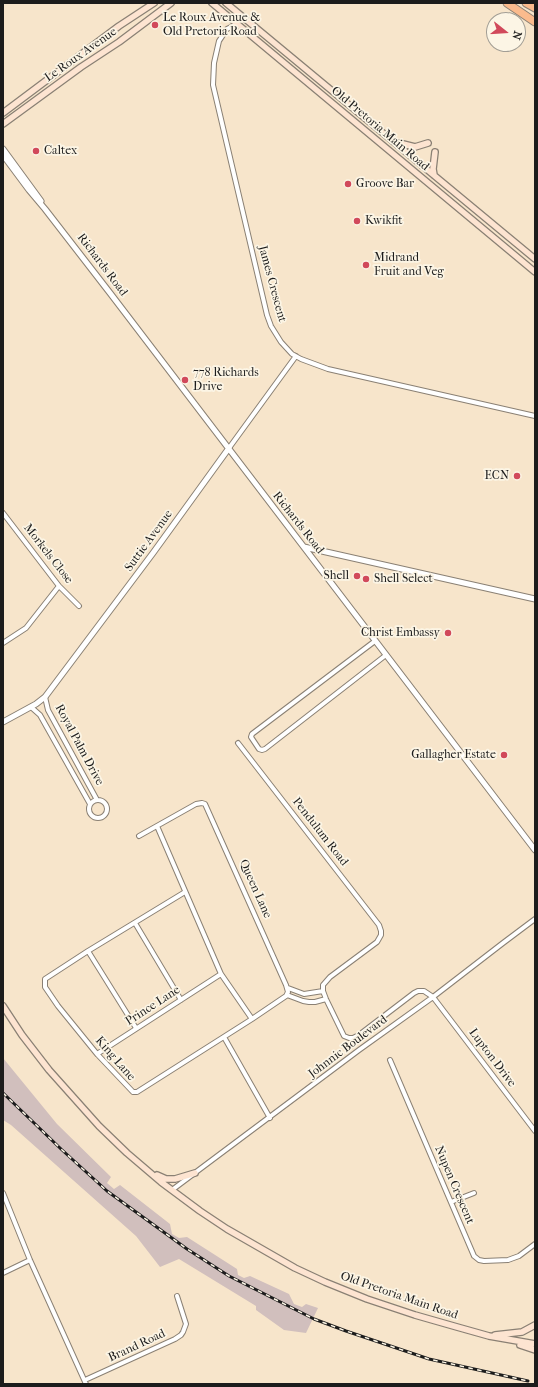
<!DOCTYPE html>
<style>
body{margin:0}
#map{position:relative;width:538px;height:1387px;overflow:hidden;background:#f7e5cb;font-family:"IM FELL French Canon",serif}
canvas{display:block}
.frame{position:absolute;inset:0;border:4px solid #1c1c1c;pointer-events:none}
.north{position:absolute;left:486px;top:12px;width:40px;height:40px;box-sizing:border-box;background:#fcf5e5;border:1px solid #a29e95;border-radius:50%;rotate:107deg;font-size:11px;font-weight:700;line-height:16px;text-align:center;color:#1c1c1c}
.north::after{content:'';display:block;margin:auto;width:14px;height:18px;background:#d1495b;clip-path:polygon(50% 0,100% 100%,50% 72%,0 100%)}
</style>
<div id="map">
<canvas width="538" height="1387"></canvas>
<div class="frame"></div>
<div class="north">N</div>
</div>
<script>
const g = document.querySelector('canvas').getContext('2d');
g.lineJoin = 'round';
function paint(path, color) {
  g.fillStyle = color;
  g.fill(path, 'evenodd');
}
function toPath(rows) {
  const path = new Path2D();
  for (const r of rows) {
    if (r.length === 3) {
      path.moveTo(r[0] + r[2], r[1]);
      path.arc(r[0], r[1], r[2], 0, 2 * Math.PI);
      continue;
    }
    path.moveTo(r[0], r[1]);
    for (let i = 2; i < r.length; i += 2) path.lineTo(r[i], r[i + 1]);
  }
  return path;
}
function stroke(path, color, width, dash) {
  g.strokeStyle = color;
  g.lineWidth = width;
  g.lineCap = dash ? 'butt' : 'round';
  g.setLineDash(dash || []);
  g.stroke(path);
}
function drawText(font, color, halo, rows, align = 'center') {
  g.font = font + ' "IM FELL French Canon",serif';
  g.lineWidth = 3.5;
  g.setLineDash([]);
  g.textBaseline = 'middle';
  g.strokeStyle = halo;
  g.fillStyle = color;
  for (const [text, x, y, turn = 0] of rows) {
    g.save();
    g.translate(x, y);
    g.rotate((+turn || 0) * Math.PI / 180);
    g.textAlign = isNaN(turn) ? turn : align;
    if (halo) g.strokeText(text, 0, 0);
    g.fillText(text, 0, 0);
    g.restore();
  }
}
paint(toPath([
 [3,1058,57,1124,111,1177,107,1183,114,1189,120,1185,170,1224,172,1234,179,1238,187,1237,237,1269,238,1275,244,1278,250,1276,289,1294,294,1304,302,1307,306,1304,318,1308,306,1333,284,1330,256,1310,256,1306,179,1259,160,1267,136,1236,11,1125,3,1120]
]), '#d1bfbd');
const minor = toPath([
 [237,24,227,29,219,41,214,63,213,85,267,315,271,326,281,342,292,354,301,359,328,369,535,416],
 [229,448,296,356],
 [3,513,59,586,79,606],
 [375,641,252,734,251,737,259,749,262,750,265,749,386,655],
 [3,643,26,628,59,586],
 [45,697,48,710,97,800],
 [31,707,40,715,90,804],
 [238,743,379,925,381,931,381,935,377,942,330,977,323,985,323,991,326,999,344,1036,349,1038,353,1038,359,1035,414,993,418,991,424,991,433,997,535,1131],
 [98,809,9],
 [157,826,221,974,252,1019],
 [139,836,196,804,202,803,205,804,286,985,288,992,286,996,283,998,252,1019,137,1092,133,1092,97,1054,58,1006,45,987,45,979,88,951,185,892],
 [135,923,181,1000],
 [88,951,136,1028],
 [288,988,304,994,323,991],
 [287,995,303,1001,309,1002,315,1002,326,999],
 [224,1037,270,1118],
 [97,1054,221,974],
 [390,1060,474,1256,479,1260,484,1261,508,1260,519,1256,535,1244],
 [172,1190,359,1050,433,997,503,943,535,919],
 [3,1193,30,1260,86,1384],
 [451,1202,474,1193],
 [3,1273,30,1260],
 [85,1380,175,1339,181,1335,183,1332,186,1324,177,1296]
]);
const tertiary = toPath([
 [3,149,41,201],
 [3,155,29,190,45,209,110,293,535,850],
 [304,547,535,599],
 [3,722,36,704,45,697,153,553,229,448]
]);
const secondary = toPath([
 [212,3,535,272],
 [226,3,535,259],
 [3,113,119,26,154,3],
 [3,124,81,67,119,42,171,3],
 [399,143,415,147,428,143],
 [434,175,433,169,435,152],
 [3,1006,22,1035,49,1070,99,1126,127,1153,161,1182,200,1211,227,1229,295,1268,325,1282,367,1299,415,1315,457,1327,489,1336,535,1344],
 [157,1175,166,1179,175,1179,195,1173],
 [495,1335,522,1332,535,1325],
 [520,1345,535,1350]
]);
const motorway = toPath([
 [507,3,535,22],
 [526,3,535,8]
]);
stroke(minor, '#8a8074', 6);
stroke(tertiary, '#8a8074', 7);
stroke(secondary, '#8a8074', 8);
stroke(motorway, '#8a8074', 9);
stroke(minor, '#fff', 4);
stroke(tertiary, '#fff', 5);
stroke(secondary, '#fde4d1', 5.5);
stroke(motorway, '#fbbb8d', 7);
const rail = toPath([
 [3,1093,61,1149,107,1191,187,1249,229,1276,314,1319,346,1331,429,1359,528,1381]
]);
stroke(rail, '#1c1c1c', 3);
stroke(rail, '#fcf5e5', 1.5, [4.5]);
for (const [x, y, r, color] of [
 [155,25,4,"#d1495b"],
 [36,151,4,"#d1495b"],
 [348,184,4,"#d1495b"],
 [357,221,4,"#d1495b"],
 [366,265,4,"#d1495b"],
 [185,380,4,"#d1495b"],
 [517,476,4,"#d1495b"],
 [357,576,4,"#d1495b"],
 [366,579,4,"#d1495b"],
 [448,633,4,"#d1495b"],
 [504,755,4,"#d1495b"]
]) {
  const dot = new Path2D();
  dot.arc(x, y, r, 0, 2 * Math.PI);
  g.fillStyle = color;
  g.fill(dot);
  stroke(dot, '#fcf5e5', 1.5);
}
drawText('12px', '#1c1c1c', '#fcf5e5', [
 ["Le Roux Avenue &",163,18],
 ["Old Pretoria Road",163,32],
 ["Caltex",44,151],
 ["Groove Bar",356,184],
 ["Kwikfit",365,221],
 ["Midrand",374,258],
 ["Fruit and Veg",374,272],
 ["778 Richards",193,373],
 ["Drive",193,387],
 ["ECN",509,476,"right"],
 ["Shell",349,576,"right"],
 ["Shell Select",374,579],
 ["Christ Embassy",440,633,"right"],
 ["Gallagher Estate",496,755,"right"]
], 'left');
drawText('12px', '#1c1c1c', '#fcf5e5', [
 ["Le Roux Avenue",81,55,-35],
 ["Old Pretoria Main Road",380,129,40],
 ["Richards Road",102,265,53],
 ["James Crescent",272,284,75],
 ["Richards Road",298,523,52],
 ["Suttie Avenue",149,541,-54],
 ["Morkels Close",48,554,52],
 ["Royal Palm Drive",79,745,62],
 ["Pendulum Road",320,832,52],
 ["Queen Lane",255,889,66],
 ["Prince Lane",153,1006,-33],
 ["Johnnic Boulevard",348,1047,-37],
 ["Lupton Drive",492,1058,53],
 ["King Lane",115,1059,49],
 ["Nupen Crescent",454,1185,67],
 ["Old Pretoria Main Road",399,1296,19],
 ["Brand Road",137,1346,-25]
]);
</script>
